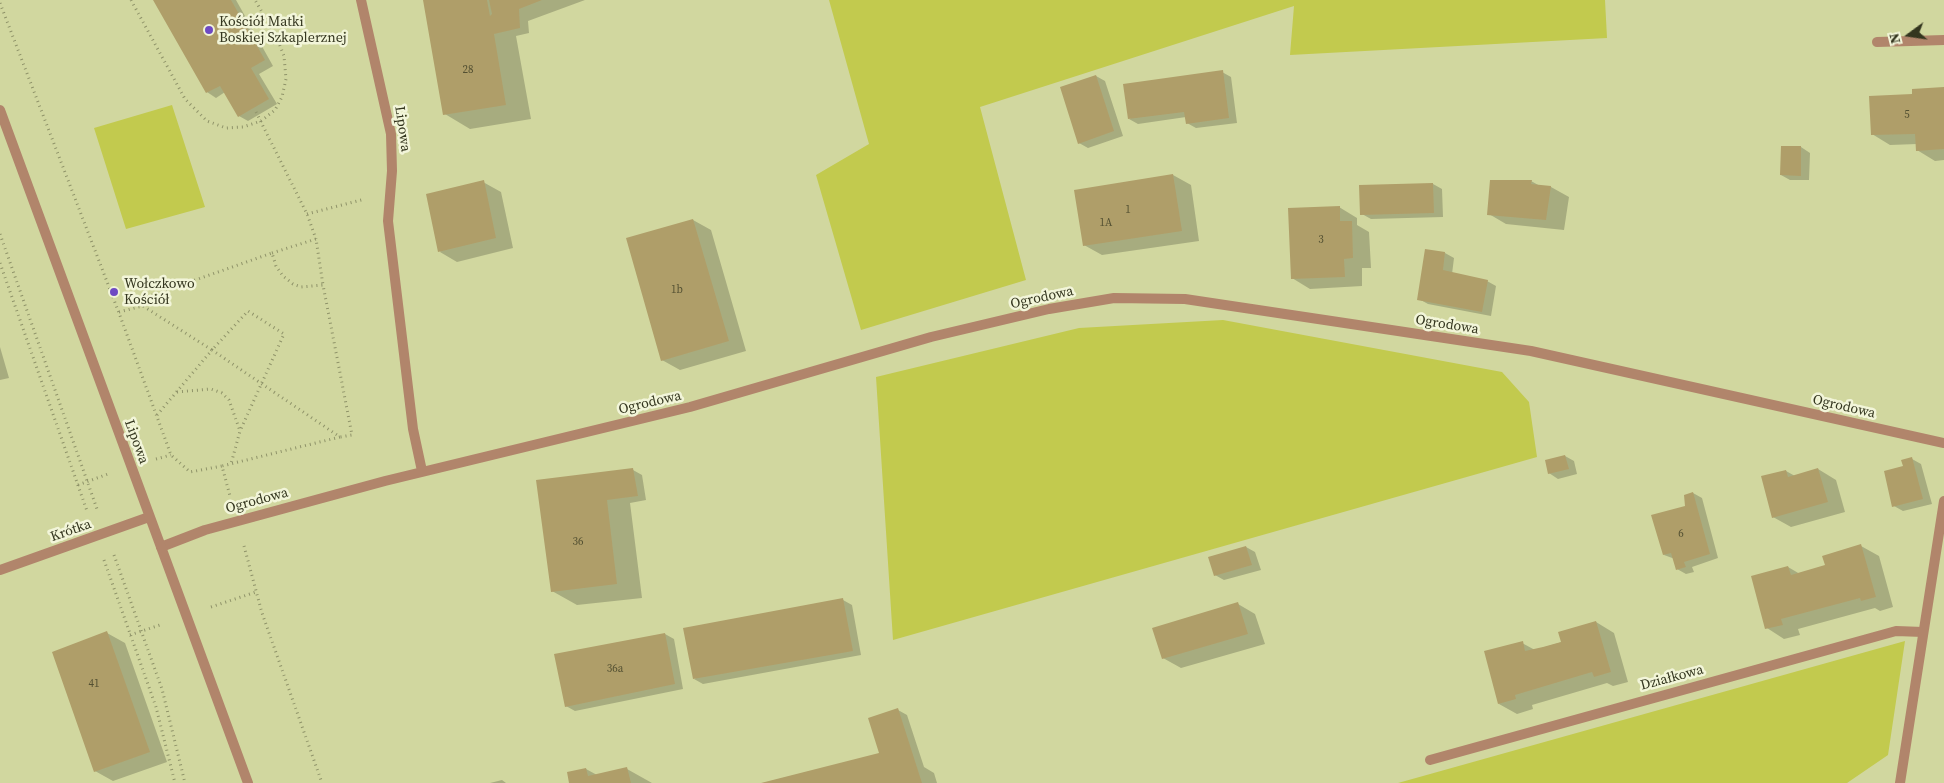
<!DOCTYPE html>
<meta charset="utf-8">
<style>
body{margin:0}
#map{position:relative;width:1944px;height:783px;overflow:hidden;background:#d1d79f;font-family:"Source Serif 4",serif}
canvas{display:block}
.north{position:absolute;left:1884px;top:10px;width:50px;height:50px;-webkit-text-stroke:4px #f2f5d9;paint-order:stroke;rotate:256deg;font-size:14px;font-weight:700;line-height:20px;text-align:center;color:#34361f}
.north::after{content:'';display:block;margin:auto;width:18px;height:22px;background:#34361f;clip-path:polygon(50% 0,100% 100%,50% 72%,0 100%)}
</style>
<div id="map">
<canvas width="1944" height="783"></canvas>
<div class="north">N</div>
</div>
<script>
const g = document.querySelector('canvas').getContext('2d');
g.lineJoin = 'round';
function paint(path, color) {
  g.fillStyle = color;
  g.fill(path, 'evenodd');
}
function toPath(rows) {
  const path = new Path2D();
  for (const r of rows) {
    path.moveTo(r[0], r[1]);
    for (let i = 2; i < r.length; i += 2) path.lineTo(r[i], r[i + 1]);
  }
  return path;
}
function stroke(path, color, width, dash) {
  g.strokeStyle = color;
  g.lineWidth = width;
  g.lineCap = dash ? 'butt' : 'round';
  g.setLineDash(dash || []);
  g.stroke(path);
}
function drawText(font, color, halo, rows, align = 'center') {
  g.font = font + ' "Source Serif 4",serif';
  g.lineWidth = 5;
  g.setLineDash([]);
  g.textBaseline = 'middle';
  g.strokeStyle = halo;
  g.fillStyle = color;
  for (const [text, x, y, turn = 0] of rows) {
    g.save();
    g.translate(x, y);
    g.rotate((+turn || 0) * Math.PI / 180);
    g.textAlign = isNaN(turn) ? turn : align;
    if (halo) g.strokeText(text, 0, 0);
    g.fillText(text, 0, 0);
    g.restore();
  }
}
paint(toPath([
 [829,0,1605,0,1607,38,1290,55,1294,6,980,107,1026,280,861,330,816,175,869,144],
 [172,105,205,207,126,229,94,128],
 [1223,320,1502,372,1529,402,1537,457,893,640,876,377,1079,328],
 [1905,641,1888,755,1847,783,1398,783]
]), '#c2ca4e');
paint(toPath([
 [155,0,236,0,273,66,259,74,277,104,248,121,239,116,225,92,216,98,207,92],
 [424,0,585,0,528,21,529,33,516,36,531,119,470,129,445,114],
 [1222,72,1231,77,1237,123,1196,128,1187,123,1186,117,1138,124,1129,119],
 [1096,76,1105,81,1123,136,1088,148,1079,143],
 [1944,89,1944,160,1935,161,1917,150,1917,144,1890,145,1872,134,1913,95],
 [1801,147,1810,153,1809,180,1790,180,1781,175],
 [1173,175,1191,185,1199,241,1102,255,1084,245],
 [1531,181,1540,186,1551,187,1569,197,1564,230,1506,224,1489,214],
 [483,182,501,192,513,248,457,262,440,252],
 [1433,184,1442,189,1443,217,1371,219,1362,214,1360,186],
 [1339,207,1357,218,1357,225,1369,232,1371,268,1362,268,1362,286,1310,289,1292,278],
 [693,220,711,230,746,351,680,370,662,360],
 [1426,250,1445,253,1454,258,1452,274,1487,281,1496,286,1491,316,1428,304,1419,299],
 [0,347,9,378,0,380],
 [1565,456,1574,461,1577,474,1558,479,1549,473],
 [1912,459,1921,464,1932,504,1903,511,1894,506,1905,467],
 [1818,469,1836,480,1845,512,1791,527,1773,517,1786,471,1795,476],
 [633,470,642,475,646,500,630,503,642,598,577,605,552,591,538,481],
 [1693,493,1702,498,1718,558,1692,567,1694,572,1686,574,1677,569,1675,559,1664,555],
 [1861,546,1879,556,1893,607,1880,611,1875,608,1798,629,1800,635,1784,639,1767,628,1788,567,1800,574,1826,566],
 [1246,547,1255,552,1261,570,1224,580,1215,575],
 [843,600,852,605,861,655,703,684,694,679],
 [1238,604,1255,614,1265,644,1181,668,1163,658],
 [1596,622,1614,633,1628,682,1613,686,1607,683,1532,705,1533,709,1517,714,1499,704,1522,643,1535,650,1562,642],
 [107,633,125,643,167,762,113,781,95,771],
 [665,634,674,639,683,689,575,711,566,706],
 [898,710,907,715,924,767,934,773,937,783,763,783,879,754],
 [586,769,597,775,627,769,652,783,570,783],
 [502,780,506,783,490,783]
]), '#0003');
paint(toPath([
 [153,0,231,0,265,60,251,68,269,99,238,117,220,86,206,93],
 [423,0,487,0,490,16,492,14,489,0,542,0,519,9,520,28,494,34,506,105,443,115],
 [1223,70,1229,118,1186,124,1184,112,1128,119,1123,84],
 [1096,75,1114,131,1078,144,1060,87],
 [1944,87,1944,149,1916,151,1915,134,1871,135,1869,96,1912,94,1912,89],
 [1781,146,1801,146,1801,176,1780,175],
 [1173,174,1182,231,1083,246,1074,190],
 [484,180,496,238,438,252,426,194],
 [1490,180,1532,180,1531,184,1551,186,1546,220,1487,215],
 [1433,183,1434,213,1360,215,1359,185],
 [1340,206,1340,221,1352,221,1353,258,1344,259,1345,277,1291,279,1288,208],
 [693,219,729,341,661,361,626,238],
 [1425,249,1445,252,1443,270,1488,280,1482,312,1417,300],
 [1565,455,1569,469,1548,474,1545,460],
 [1912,457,1923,499,1892,507,1884,471,1903,466,1901,460],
 [633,468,638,496,607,500,617,584,551,592,536,480],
 [1818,468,1828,502,1772,518,1761,476,1786,470,1788,477],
 [1693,492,1710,554,1684,562,1686,567,1676,570,1671,553,1663,555,1651,515,1685,506,1684,495],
 [1861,544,1876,597,1861,601,1860,598,1781,619,1783,625,1765,629,1751,576,1788,566,1791,575,1825,565,1822,556],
 [1246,546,1252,565,1214,576,1208,557],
 [843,598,853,651,693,679,683,628],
 [1238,602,1248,634,1162,659,1152,628],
 [1596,621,1611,672,1594,677,1592,672,1515,695,1516,699,1498,704,1484,651,1523,641,1525,651,1543,647,1561,642,1558,632],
 [107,631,150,752,94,772,52,652],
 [665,633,675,684,565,707,554,654],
 [898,708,922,783,761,783,879,753,868,718],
 [627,767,631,783,569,783,567,772,586,768,588,776]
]), '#af9e69');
stroke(toPath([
 [131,0,185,99,207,121,226,128,243,127,261,121,275,110,282,97,286,79,284,56,277,38,255,0],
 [0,3,119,313,171,455,190,472,222,466,230,496],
 [256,112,307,214,316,239],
 [307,214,365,199],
 [0,234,97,509],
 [272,253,316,239,323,285],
 [0,263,87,511],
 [143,306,147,297,272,253,276,266,283,276,293,284,301,287,323,285,352,435,340,437],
 [119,312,143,306,212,350,248,311,284,334,240,431],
 [177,392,211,389,222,393,229,400,240,431,231,464],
 [157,415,212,350,340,437,222,466],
 [156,459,171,455],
 [78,485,108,474],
 [244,546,262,613,322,783],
 [114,555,162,689,185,783],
 [104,560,156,707,175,783],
 [211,607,256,592],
 [130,635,163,624]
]), '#8f9369', 3, [1, 4]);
stroke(toPath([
 [1430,760,1896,631,1923,632]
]), '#b1856b', 10);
stroke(toPath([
 [361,0,391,134,392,171,388,221,413,429,422,471],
 [1877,42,1944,40],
 [161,547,205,530,385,481,690,407,931,337,1049,309,1114,298,1185,299,1531,351,1944,443],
 [0,570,149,517],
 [1900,783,1944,501]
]), '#b1856b', 10);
stroke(toPath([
 [0,110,248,783]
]), '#b1856b', 10);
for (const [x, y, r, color] of [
 [209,30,5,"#6e4ac3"],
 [114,292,5,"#6e4ac3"]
]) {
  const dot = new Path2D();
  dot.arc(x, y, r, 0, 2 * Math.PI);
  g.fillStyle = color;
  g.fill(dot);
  stroke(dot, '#f2f5d9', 2);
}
drawText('11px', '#535032', null, [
 ["28",468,70],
 ["5",1907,115],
 ["1",1128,210],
 ["1A",1106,223],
 ["3",1321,240],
 ["1b",677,290],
 ["6",1681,534],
 ["36",578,542],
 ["36a",615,669],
 ["41",94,684]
]);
drawText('14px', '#34361f', '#f2f5d9', [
 ["Kościół Matki",219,22],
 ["Boskiej Szkaplerznej",219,38],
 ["Wołczkowo",124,284],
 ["Kościół",124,300]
], 'left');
drawText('14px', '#34361f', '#f2f5d9', [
 ["Lipowa",402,129,82],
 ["Ogrodowa",1042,298,-12],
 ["Ogrodowa",1447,325,9],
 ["Ogrodowa",650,403,-13],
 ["Ogrodowa",1844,407,13],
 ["Lipowa",136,442,70],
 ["Ogrodowa",257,501,-15],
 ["Krótka",71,531,-19],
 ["Działkowa",1672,678,-15]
]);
</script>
